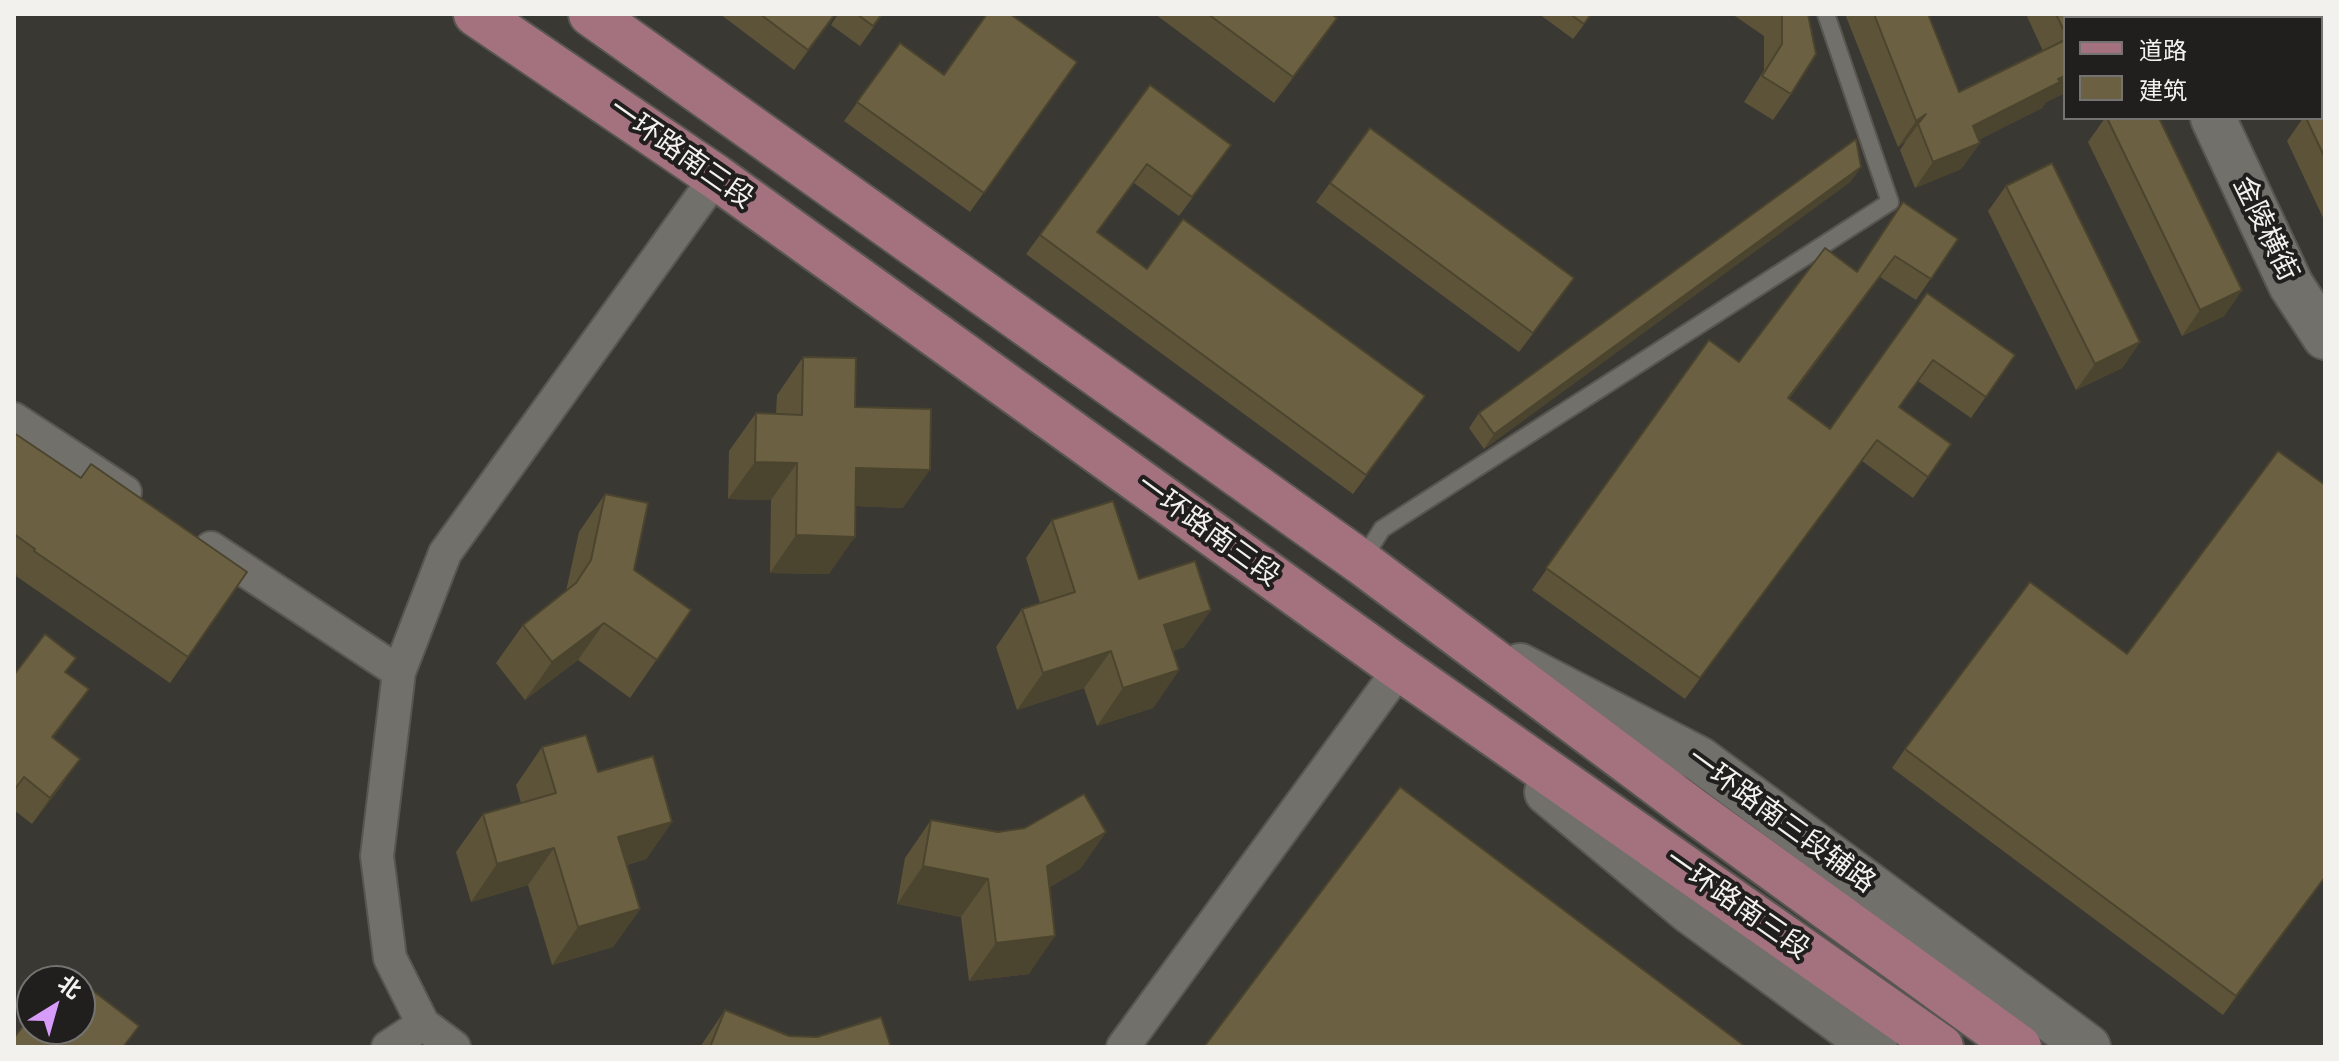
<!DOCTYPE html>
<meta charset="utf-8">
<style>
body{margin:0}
#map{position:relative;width:2339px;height:1061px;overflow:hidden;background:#3a3833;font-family:Karla,"Noto Sans SC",sans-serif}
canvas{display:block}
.frame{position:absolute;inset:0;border:16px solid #f3f1ee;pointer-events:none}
.legend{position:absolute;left:2063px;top:16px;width:260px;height:104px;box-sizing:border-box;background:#201f1d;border:2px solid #747371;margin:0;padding:10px 14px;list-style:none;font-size:24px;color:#f3f1ee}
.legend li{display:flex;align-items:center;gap:16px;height:40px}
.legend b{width:40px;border:2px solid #747371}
.north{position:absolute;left:16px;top:965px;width:80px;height:80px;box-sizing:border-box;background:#201f1d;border:2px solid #747371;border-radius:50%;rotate:37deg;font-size:22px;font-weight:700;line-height:32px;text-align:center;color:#f3f1ee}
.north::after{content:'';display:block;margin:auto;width:28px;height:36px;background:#d79bf9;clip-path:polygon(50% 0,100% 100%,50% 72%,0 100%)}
</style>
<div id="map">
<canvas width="2339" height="1061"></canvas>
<div class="frame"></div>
<ul class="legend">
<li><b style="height:10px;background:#a3727e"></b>道路</li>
<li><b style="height:22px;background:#6b6142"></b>建筑</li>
</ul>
<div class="north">北</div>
</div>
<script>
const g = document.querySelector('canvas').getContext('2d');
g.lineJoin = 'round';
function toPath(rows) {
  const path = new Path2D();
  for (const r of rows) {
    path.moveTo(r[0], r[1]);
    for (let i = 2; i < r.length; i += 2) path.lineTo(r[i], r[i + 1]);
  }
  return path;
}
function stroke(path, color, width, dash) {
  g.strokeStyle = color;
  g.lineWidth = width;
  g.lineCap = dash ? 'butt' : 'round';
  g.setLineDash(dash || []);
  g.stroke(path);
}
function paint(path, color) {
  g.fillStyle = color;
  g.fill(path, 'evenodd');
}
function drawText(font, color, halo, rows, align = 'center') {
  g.font = font + ' Karla,"Noto Sans SC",sans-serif';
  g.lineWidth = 8;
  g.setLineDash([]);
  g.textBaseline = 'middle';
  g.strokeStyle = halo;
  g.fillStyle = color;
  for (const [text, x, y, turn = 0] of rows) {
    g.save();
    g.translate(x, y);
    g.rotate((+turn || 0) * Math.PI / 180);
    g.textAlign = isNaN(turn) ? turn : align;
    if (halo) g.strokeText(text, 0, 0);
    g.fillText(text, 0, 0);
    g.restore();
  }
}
const lane = toPath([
 [1363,559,1382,529,1890,202,1826,14]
]);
const street = toPath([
 [14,419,125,492],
 [211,548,399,672],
 [388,1047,423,1024],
 [454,1047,423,1024,390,958,377,856,399,672,445,553,716,177],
 [1123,1047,1388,685]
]);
const secondary = toPath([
 [2164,14,2166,18],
 [2213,118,2291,285,2325,337],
 [1520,666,1699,759,2088,1047],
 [1547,792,1691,912,1875,1047]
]);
const primary = toPath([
 [476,14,716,177,1392,663,1941,1047],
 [591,14,1361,562,1691,809,2019,1047]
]);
stroke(lane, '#585651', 20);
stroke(street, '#585651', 36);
stroke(secondary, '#585651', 48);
stroke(primary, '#585651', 48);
stroke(lane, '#72706a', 16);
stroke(street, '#72706a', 32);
stroke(secondary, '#72706a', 44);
stroke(primary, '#a3727e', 44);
paint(toPath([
 [720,14,836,14,794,70],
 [838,14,883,14,860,46,831,25],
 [1155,14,1331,14,1319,44,1274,103],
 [1539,14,1592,14,1573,39],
 [1732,14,1808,14,1791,94,1773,120,1744,102,1764,70,1764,36],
 [1845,14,1928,14,1959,92,2043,51,2026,14,2111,14,2065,18,2065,93,2046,102,2042,108,1978,140,1980,143,1961,169,1915,188,1900,150,1906,141,1898,147],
 [2221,14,2293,14,2291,18,2223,18],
 [900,43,944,75,1077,62,970,212,844,121],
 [1150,85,1231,145,1179,216,1134,183,1097,232,1147,269,1425,396,1353,494,1026,254],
 [2325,105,2325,222,2287,141,2303,118,2321,118],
 [2105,118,2159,118,2242,290,2224,316,2182,336,2088,142],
 [1861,167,1850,182,1484,449,1469,428,1479,413],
 [1330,183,1560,298,1519,352,1316,202],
 [2006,186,2140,342,2122,368,2076,390,1988,211],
 [1903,202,1958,239,1916,300,1880,277,1789,399,1830,429,1927,293,2015,355,1971,418,1918,381,1899,407,1951,444,1913,498,1862,461,1685,699,1532,590,1709,340,1739,362,1857,272],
 [803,357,855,407,903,508,856,506,829,574,770,573,771,500,728,499,729,451,756,413,776,414,777,395],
 [14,433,81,478,247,572,170,683,16,576,17,575,14,572],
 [605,494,634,570,691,610,630,698,578,660,525,700,496,663,523,625,566,591,579,532],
 [1052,520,1139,579,1211,610,1184,647,1173,651,1179,670,1153,708,1097,726,1084,688,1017,710,996,647,1022,609,1040,603,1026,558],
 [76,658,66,672,89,689,53,738,62,785,32,824,14,810,14,675],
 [542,747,598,772,672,822,646,859,627,865,640,909,613,947,552,965,528,885,471,902,456,852,483,814,521,803,516,785],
 [1905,749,2325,878,2223,1015,1892,768],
 [931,820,998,832,1106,832,1080,869,1050,887,1029,974,969,981,961,917,897,904,905,858],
 [725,1010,789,1036,891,1047,700,1047]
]), '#5c5339');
paint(toPath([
 [835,14,836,14,794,70,808,50],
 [2276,14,2293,14,2291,18,2265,18],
 [1337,18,1319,44,1274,103,1293,77],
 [2065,76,2065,93,2046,102,2042,108,1955,152,1973,126],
 [1926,114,1906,141,1898,147,1916,121],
 [1980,143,1961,169,1915,188,1933,162],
 [1861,167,1850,182,1484,449,1494,434],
 [1895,256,1880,277,1773,420,1788,398],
 [2242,290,2224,316,2182,336,2200,310],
 [2140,342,2122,368,2076,390,2095,364],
 [1877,440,1862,461,1685,699,1700,678],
 [755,462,797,463,771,500,728,499],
 [856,468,930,470,903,508,830,505],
 [796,535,855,537,829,574,770,573],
 [1211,610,1184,647,1138,662,1164,625],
 [604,623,578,660,525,700,552,662],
 [1111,651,1084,688,1017,710,1043,673],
 [1179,670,1153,708,1097,726,1123,688],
 [89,689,70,715,34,763,52,737],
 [80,759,62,785,32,824,50,798],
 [672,822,646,859,592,875,618,837],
 [1106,832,1080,869,1021,904,1047,866],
 [554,848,528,885,471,902,497,864],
 [923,866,988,879,961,917,897,904],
 [2325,877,2325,878,2223,1015,2236,996],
 [640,909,613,947,552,965,578,927],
 [1055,936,1029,974,969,981,996,943]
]), '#4b442e');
const building = toPath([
 [760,14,835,14,808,50,760,14],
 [857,14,882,14,873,26,857,14],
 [987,14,1010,14,1077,62,984,193,857,102,900,43,944,75,987,14],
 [1208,14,1331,14,1337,18,1293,77,1208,14],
 [1570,14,1591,14,1584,24,1570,14],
 [1782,14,1808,14,1816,54,1791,94,1762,76,1782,44,1782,14],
 [1874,14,1928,14,1959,92,2065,40,2065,76,2058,79,2060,82,1973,126,1980,143,1933,162,1918,124,1926,114,1916,121,1874,14],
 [2056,14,2111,14,2113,18,2065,18,2065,33,2056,14],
 [2250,14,2276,14,2265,18,2251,18,2250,14],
 [1150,85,1231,145,1192,197,1147,164,1097,232,1147,269,1183,219,1425,396,1366,475,1040,235,1150,85],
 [2325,105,2325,158,2306,118,2321,118,2321,107,2325,105],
 [2107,118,2159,118,2242,290,2200,310,2107,118],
 [1370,128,1574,278,1533,333,1330,183,1370,128],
 [1856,139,1861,167,1494,434,1479,413,1856,139],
 [2052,163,2140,342,2095,364,2006,186,2052,163],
 [1903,202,1958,239,1931,279,1895,256,1788,398,1830,429,1927,293,2015,355,1986,397,1933,360,1899,407,1951,444,1928,477,1877,440,1700,678,1546,568,1709,340,1739,362,1825,248,1857,272,1903,202],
 [803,357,856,358,855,407,931,409,930,470,856,468,855,537,796,535,797,463,755,462,756,413,802,415,803,357],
 [14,433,81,478,91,464,247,572,188,657,34,551,35,549,14,534,14,433],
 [2278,451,2325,485,2325,877,2236,996,1905,749,2030,582,2127,654,2278,451],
 [605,494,648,503,634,570,691,610,657,660,604,623,552,662,523,625,576,583,591,560,605,494],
 [1113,501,1139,579,1195,561,1211,610,1164,625,1179,670,1123,688,1111,651,1043,673,1022,609,1075,592,1052,520,1113,501],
 [45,634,76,658,65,672,89,689,52,737,80,759,50,798,24,777,14,790,14,675,45,634],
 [586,735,598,772,653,756,672,822,618,837,640,909,578,927,554,848,497,864,483,814,556,793,542,747,586,735],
 [1400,787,1746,1047,1204,1047,1400,787],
 [1084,794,1106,832,1047,866,1055,936,996,943,988,879,923,866,931,820,998,832,1025,828,1084,794],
 [84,984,139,1026,123,1047,14,1047,14,1038,32,1014,32,1029,80,1029,80,988,84,984],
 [725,1010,789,1036,817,1037,881,1017,891,1047,710,1047,725,1010]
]);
paint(building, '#6b6142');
stroke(building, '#4b442e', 2);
drawText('28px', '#f3f1ee', '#201f1d', [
 ["一环路南三段",681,154,35],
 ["金陵横街",2265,229,64],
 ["一环路南三段",1208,531,36],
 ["一环路南三段辅路",1781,821,36],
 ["一环路南三段",1737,905,35]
]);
</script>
